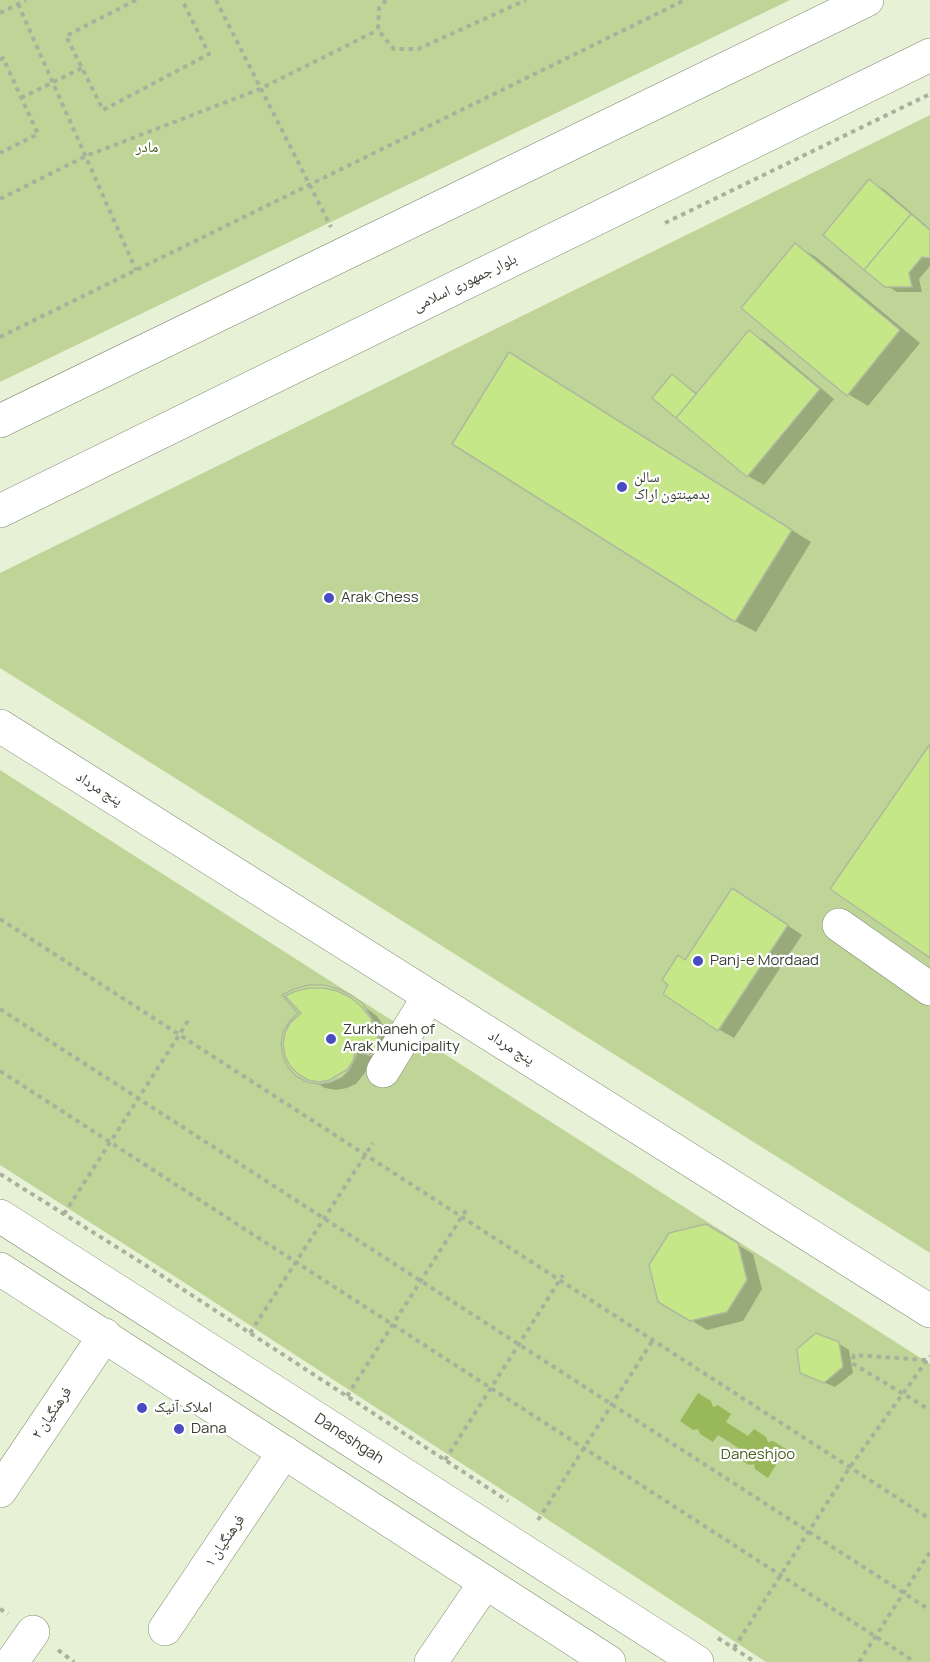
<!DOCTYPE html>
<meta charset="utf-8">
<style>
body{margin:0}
canvas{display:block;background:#e7f1d6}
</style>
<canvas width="930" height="1662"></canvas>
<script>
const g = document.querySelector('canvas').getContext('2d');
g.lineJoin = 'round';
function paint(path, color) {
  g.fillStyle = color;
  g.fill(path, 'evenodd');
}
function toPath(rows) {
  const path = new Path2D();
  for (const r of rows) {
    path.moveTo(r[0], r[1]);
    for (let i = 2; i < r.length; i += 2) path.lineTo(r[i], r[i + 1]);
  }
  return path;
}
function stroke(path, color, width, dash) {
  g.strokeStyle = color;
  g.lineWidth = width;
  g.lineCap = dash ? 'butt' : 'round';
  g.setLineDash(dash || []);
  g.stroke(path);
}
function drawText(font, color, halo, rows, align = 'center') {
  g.font = font + ' Manrope,"Noto Naskh Arabic",sans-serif';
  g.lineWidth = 4.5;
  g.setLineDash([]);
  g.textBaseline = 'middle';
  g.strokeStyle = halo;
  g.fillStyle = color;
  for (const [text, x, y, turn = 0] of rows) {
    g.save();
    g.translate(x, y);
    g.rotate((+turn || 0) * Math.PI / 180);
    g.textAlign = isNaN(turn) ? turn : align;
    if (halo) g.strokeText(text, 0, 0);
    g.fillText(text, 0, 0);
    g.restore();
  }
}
paint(toPath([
 [0,0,790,0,0,382],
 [930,115,930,1253,0,668,0,573],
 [0,770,930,1364,930,1662,766,1662,185,1283,0,1165]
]), '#bfd598');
paint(toPath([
 [698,1393,711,1401,713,1407,718,1405,731,1414,726,1422,748,1436,754,1429,766,1437,768,1442,773,1441,786,1449,768,1478,755,1469,754,1464,749,1465,736,1457,740,1449,718,1435,713,1442,700,1434,698,1429,693,1430,680,1421]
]), '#99b85a');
paint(toPath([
 [869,181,885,190,930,229,930,266,919,279,922,292,897,292,886,285],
 [795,245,816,257,920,343,868,406,848,394],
 [749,332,765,341,834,399,764,485,748,476,654,398,672,376,698,394],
 [530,366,811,542,756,632,735,621],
 [748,899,802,935,734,1038,718,1029,686,961],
 [350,998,366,1008,377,1016,385,1028,391,1040,394,1064,372,1057,368,1069,356,1084,347,1088,336,1090,325,1088,298,1073],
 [705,1225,753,1254,762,1289,743,1321,707,1330,691,1320],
 [838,1343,849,1350,853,1373,835,1387,802,1373]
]), '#0003');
const building = toPath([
 [869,179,911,214,864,270,823,235,869,179],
 [911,214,930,230,930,258,922,257,909,273,912,287,885,287,864,270,911,214],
 [795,243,900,330,847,396,741,308,795,243],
 [749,330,820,389,747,477,676,418,749,330],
 [509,352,792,530,735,622,452,444,509,352],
 [672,374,696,394,676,418,652,398,672,374],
 [930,744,930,958,830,889,930,744],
 [732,888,788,925,718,1031,663,994,668,985,662,980,678,955,685,960,732,888],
 [309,985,324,985,338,989,351,995,363,1004,378,1029,381,1059,358,1052,349,1070,342,1077,331,1082,319,1084,307,1082,296,1076,288,1067,283,1056,281,1044,283,1032,289,1022,298,1013,282,995,294,989,309,985],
 [309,988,324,988,337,991,350,997,361,1006,370,1017,376,1030,379,1044,378,1056,356,1049,353,1061,348,1069,330,1080,319,1082,308,1080,298,1074,290,1066,285,1056,283,1044,285,1033,290,1023,301,1013,285,996,296,991,309,988],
 [309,988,324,988,337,991,350,997,361,1006,370,1017,376,1030,379,1044,378,1056,356,1049,353,1061,348,1069,330,1080,319,1082,308,1080,298,1074,290,1066,285,1056,283,1044,285,1033,290,1023,301,1013,285,996,296,991,309,988],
 [706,1224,738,1243,747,1280,727,1312,690,1321,658,1302,649,1265,669,1233,706,1224],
 [816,1333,839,1342,843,1367,824,1383,800,1373,797,1349,816,1333]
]);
paint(building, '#c6e788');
stroke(building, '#afb99f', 1.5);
const minor = toPath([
 [0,726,930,1311],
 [839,925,930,989],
 [383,1071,429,996],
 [0,1491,105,1335],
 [165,1629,284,1452],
 [12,1662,33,1632],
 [431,1662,485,1583]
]);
const major = toPath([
 [0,421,867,0],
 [0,511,930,55],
 [0,1216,697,1662],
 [0,1269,609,1662]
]);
stroke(minor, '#7f8970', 34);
stroke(major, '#7f8970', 34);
stroke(toPath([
 [136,0,66,36,103,110,209,54,182,0],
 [216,0,331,227],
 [386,0,379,8,378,30,394,49,418,49,526,0],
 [18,4,136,270],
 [0,13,26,0],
 [0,60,3,58,38,134,0,153],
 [21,98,82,68],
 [0,199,86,156,260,89,378,30],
 [665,223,930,94],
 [0,337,685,0],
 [0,919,930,1519],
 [0,1009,930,1610],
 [0,1071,915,1662],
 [0,1174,150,1268,508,1501],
 [64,1214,190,1018],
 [250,1333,373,1143],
 [926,1360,854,1355,852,1363,930,1410],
 [347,1396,468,1207],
 [445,1460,563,1275],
 [538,1520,653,1340],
 [0,1609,8,1614],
 [718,1638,755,1662],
 [734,1648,850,1467,930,1356],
 [58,1650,74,1662],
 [859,1662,930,1552]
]), '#a9b19c', 4, [4.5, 4.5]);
stroke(minor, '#fff', 33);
stroke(major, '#fff', 33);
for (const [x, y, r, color] of [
 [622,487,6,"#494bc1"],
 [329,598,6,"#494bc1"],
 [698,961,6,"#494bc1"],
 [331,1039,6,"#494bc1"],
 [142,1408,6,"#494bc1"],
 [179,1429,6,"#494bc1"]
]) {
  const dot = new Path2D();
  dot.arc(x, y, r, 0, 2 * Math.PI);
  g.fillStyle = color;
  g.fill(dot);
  stroke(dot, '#fff', 2);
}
drawText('15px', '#495d1b', '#fff', [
 ["مادر",147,148],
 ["Daneshjoo",758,1455]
]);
drawText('15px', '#3a3f34', '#fff', [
 ["بلوار جمهوری اسلامی",465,283,-26],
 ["پنج مرداد",99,789,32],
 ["پنج مرداد",511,1048,32],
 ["فرهنگیان ۲",52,1413,-56],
 ["Daneshgah",349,1439,33],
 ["فرهنگیان ۱",225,1541,-56]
]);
drawText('15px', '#3a3f34', '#fff', [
 ["سالن",634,478],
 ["بدمینتون اراک",634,495],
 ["Arak Chess",341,598],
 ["Panj-e Mordaad",710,961],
 ["Zurkhaneh of",343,1030],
 ["Arak Municipality",343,1047],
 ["املاک آنیک",154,1408],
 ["Dana",191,1429]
], 'left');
</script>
